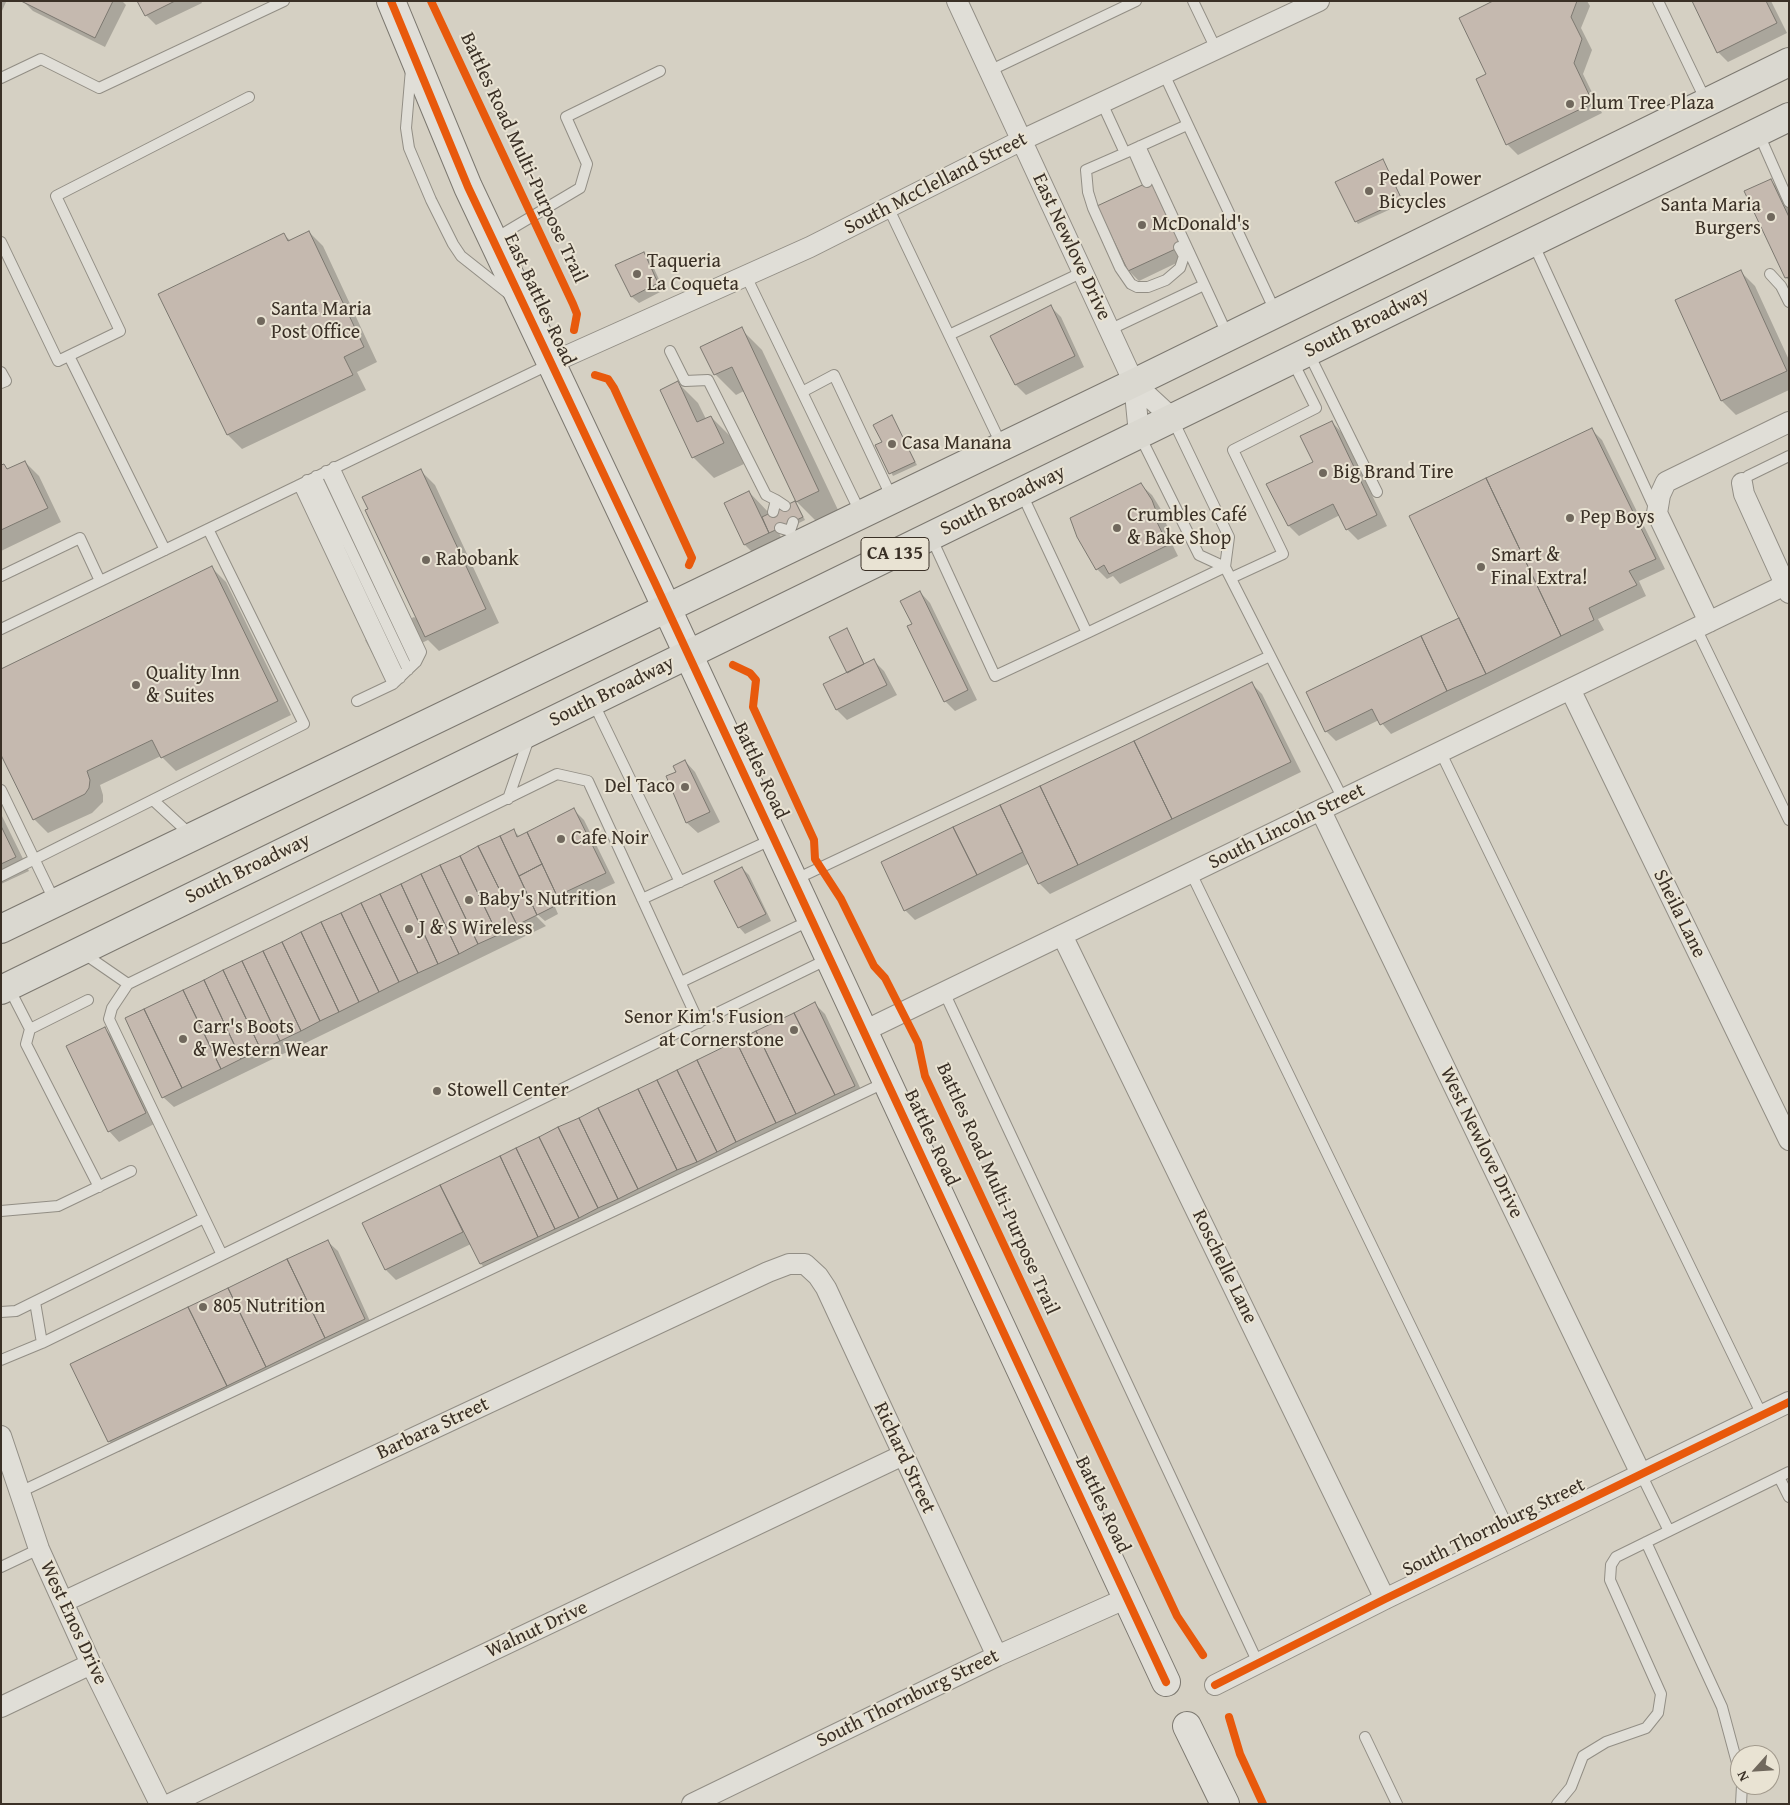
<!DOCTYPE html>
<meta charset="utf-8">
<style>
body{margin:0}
#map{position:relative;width:1790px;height:1805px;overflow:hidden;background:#d5d0c3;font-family:"Gentium Book Plus",serif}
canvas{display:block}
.frame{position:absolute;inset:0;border:2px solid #3a3026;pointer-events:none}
.north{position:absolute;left:1730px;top:1745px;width:50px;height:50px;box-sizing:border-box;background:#e9e3d3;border:1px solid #a39b8e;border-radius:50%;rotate:244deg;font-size:14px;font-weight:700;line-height:20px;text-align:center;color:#3a3026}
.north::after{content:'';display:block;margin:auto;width:18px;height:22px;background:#70685d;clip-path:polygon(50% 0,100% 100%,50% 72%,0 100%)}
</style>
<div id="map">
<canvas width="1790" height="1805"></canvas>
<div class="frame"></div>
<div class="north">N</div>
</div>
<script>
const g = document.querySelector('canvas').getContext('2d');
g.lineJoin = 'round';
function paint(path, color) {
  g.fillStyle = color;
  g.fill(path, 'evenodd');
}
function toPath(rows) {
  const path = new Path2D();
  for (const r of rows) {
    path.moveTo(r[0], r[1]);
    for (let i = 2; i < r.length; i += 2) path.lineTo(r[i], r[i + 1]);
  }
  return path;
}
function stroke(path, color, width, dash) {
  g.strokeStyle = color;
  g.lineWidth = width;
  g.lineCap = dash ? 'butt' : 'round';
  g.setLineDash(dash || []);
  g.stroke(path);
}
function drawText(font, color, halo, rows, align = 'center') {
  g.font = font + ' "Gentium Book Plus",serif';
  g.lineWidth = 4;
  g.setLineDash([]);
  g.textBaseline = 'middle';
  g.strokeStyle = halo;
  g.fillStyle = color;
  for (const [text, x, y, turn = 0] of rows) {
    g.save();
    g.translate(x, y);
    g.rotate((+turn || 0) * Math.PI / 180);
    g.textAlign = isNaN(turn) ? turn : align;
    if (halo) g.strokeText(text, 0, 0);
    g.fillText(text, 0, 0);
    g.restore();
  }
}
paint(toPath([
 [1,1,6,2,1,13],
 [23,1,122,1,126,5,105,47,33,11],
 [139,1,201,1,202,3,156,25,146,15],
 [1496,1,1587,1,1590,6,1581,28,1592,50,1583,74,1602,113,1518,155,1508,145,1477,80,1488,75],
 [1693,1,1771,1,1787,33,1728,62,1718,52],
 [1383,161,1404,203,1358,224,1356,221],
 [1770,180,1781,191,1789,208,1789,280,1786,278],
 [1099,206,1191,256,1139,281,1129,271],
 [309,232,323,246,377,362,357,372,366,390,242,449,228,435,160,295,284,235,291,241],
 [643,253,650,260,664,290,639,303,632,297,617,266],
 [1741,272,1755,286,1789,360,1789,390,1736,415,1722,401,1677,301],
 [1051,307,1061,317,1084,367,1026,395,1016,385],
 [741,329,762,350,839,512,818,523,797,502,744,391,736,395,715,374],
 [678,383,698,403,706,419,711,417,732,438,744,464,714,478,693,457],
 [892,417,917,465,893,476,877,446,883,443],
 [1332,422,1342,433,1387,526,1358,540,1347,529,1340,515,1299,536,1289,526],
 [1591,429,1602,440,1665,569,1639,581,1646,596,1598,619,1604,630,1391,734,1379,720,1336,741,1326,731,1460,619],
 [25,462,39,476,61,522,1,551,1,463,9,470],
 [421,471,435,485,499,623,439,651,428,640,378,664,365,640,414,617,418,620],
 [1141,485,1152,495,1162,511,1168,529,1165,530,1178,556,1120,584,1113,576,1107,579,1097,569],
 [749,492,770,514,796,502,805,520,779,533,789,554,766,566,745,545,725,503],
 [212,568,226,582,291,715,176,771,161,756,100,785,103,795,103,802,92,813,48,833,34,819],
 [920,592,930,603,977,700,955,711,945,701],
 [847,630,865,665,874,661,884,671,897,695,847,720,837,710,848,673],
 [1252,684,1262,694,1301,772,1050,894,1039,883,1030,863,915,920,905,910],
 [685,761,695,772,720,822,698,833,687,823,668,777,678,773],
 [574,810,584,820,615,883,568,905,565,902,555,907,558,914,545,921,537,914,534,914,546,926,174,1107,163,1097,500,837,513,830,520,837],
 [529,834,551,880,549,881,527,835],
 [1,814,29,871,1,884],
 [742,868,749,875,771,921,745,934,739,927],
 [815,1004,825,1014,864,1096,491,1274,481,1264,471,1244,396,1280,386,1270,364,1224],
 [105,1029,115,1039,156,1123,119,1142,109,1131,68,1047],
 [327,1241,338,1251,374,1330,119,1452,109,1441]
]), '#0003');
const building = toPath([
 [21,1,113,1,95,38,21,1],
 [137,1,175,1,145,16,137,1],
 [1493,1,1577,1,1571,17,1582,39,1574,63,1593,103,1506,145,1476,79,1486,74,1459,18,1493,1],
 [1692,1,1766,1,1777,23,1717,53,1692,1],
 [1383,159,1402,200,1355,222,1335,182,1383,159],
 [1771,179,1789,217,1789,277,1785,278,1744,191,1771,179],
 [1151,181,1182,246,1128,271,1097,206,1151,181],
 [309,231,364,347,344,357,353,375,227,435,158,294,284,233,288,241,309,231],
 [644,252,658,283,631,297,615,265,644,252],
 [1741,270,1787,371,1721,401,1675,300,1741,270],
 [1051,305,1075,356,1015,385,990,336,1051,305],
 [742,327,819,491,796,502,732,367,714,375,700,347,742,327],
 [678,381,697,422,711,416,724,443,692,458,660,390,678,381],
 [892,415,915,462,889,474,875,445,882,442,873,425,892,415],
 [1332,421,1377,515,1346,530,1333,504,1288,526,1266,484,1313,462,1300,436,1332,421],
 [1592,428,1656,559,1629,571,1637,585,1589,608,1594,620,1561,636,1486,478,1592,428],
 [25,461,48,508,1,530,1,465,4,464,7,469,25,461],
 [421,469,486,609,425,637,365,510,368,509,362,497,421,469],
 [1486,478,1561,636,1486,674,1409,516,1486,478],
 [1141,483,1152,500,1159,519,1156,520,1168,545,1109,574,1104,565,1096,570,1077,537,1070,518,1141,483],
 [749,491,769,533,744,545,724,503,749,491],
 [795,501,803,517,769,533,762,517,795,501],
 [212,566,278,701,161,758,152,740,87,771,90,780,89,788,85,794,33,820,1,755,1,669,212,566],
 [920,591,968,690,944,702,907,626,912,624,900,601,920,591],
 [1459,618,1486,674,1447,691,1421,636,1459,618],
 [847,628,864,664,847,673,829,637,847,628],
 [1421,636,1447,691,1380,725,1372,709,1325,732,1306,692,1421,636],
 [874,659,887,685,836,710,823,684,874,659],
 [1252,682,1291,762,1172,819,1134,741,1252,682],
 [1134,741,1172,819,1078,865,1040,786,1134,741],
 [685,760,710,812,686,823,666,776,676,772,673,766,685,760],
 [1040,786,1078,865,1038,884,1000,805,1040,786],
 [1000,805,1023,852,977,875,953,827,1000,805],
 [574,808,606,873,557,896,527,832,574,808],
 [1,826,16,857,1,864,1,826],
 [953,827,977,875,904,911,881,862,953,827],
 [514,829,517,837,527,832,542,864,519,876,500,836,514,829],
 [500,836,537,915,517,925,478,846,500,836],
 [478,846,517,925,498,935,460,856,478,846],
 [460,856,498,935,478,944,440,865,460,856],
 [542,864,557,896,549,900,553,907,537,915,519,876,542,864],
 [440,865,478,944,459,954,421,874,440,865],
 [742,867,766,914,738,928,714,881,742,867],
 [421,874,459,954,438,964,401,884,421,874],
 [401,884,438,964,418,973,380,894,401,884],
 [380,894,418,973,399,982,361,903,380,894],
 [361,903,399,982,379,992,341,913,361,903],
 [341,913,379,992,359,1002,321,922,341,913],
 [321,922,359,1002,339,1012,301,932,321,922],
 [301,932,339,1012,320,1021,282,942,301,932],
 [282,942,320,1021,301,1031,263,951,282,942],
 [263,951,301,1031,280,1041,242,961,263,951],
 [242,961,280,1041,261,1050,223,970,242,961],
 [223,970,261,1050,241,1059,204,980,223,970],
 [204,980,241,1059,221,1069,183,990,204,980],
 [183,990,221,1069,182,1088,144,1009,183,990],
 [815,1002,855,1086,835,1095,794,1013,815,1002],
 [144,1009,182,1088,162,1098,125,1018,144,1009],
 [794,1013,835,1095,796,1114,756,1031,794,1013],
 [105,1027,146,1113,108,1132,66,1046,105,1027],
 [756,1031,796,1114,776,1123,736,1041,756,1031],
 [736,1041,776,1123,736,1142,697,1060,736,1041],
 [697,1060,736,1142,717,1152,677,1070,697,1060],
 [677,1070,717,1152,697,1162,657,1080,677,1070],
 [657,1080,697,1162,677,1170,638,1089,657,1080],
 [638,1089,677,1170,638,1189,598,1108,638,1089],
 [598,1108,638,1189,618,1199,579,1118,598,1108],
 [579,1118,618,1199,598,1208,558,1127,579,1118],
 [558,1127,598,1208,579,1218,539,1137,558,1127],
 [539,1137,579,1218,555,1229,516,1148,539,1137],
 [516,1148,555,1229,538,1237,500,1156,516,1148],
 [500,1156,538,1237,480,1264,440,1185,500,1156],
 [440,1185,463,1232,385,1270,362,1223,440,1185],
 [328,1240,365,1319,325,1338,287,1259,328,1240],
 [287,1259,325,1338,266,1367,228,1288,287,1259],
 [228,1288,266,1367,227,1386,188,1307,228,1288],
 [188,1307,227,1386,108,1442,70,1364,188,1307]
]);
paint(building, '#c5b9af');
stroke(building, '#7c7870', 1);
const lane = toPath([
 [1193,1,1216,49],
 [1658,1,1706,101],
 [411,69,406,128,409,148,431,200,453,244,461,256,509,294],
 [989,71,1136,1],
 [1164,74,1276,313],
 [1,78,41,59,99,88,284,1],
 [1102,103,1125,153,1187,125],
 [1758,132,1789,202],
 [1140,146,1228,336],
 [1133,150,1147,182],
 [1125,153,1086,170,1088,192,1093,208,1120,268,1131,284,1137,287,1148,287,1166,280,1180,268,1184,256,1179,247],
 [888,207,1002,446],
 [494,239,580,188,587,164,566,117,660,71],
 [1,242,58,361,120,331,56,196,249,97],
 [1533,243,1654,507],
 [1770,274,1781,286,1789,302],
 [746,276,802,392,834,375,892,498],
 [1109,330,1204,285],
 [949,335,1083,272],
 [670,351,685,381,708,380,766,495,776,500],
 [1308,352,1377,492],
 [69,356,165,550],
 [1,372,6,381,1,383],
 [802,392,861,514],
 [1172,418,1229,537,1225,567,1344,801],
 [1140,436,1199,555,1225,567],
 [334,467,421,652,416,662,393,684,357,701],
 [326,471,416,662],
 [316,476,408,670],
 [307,480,400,678],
 [1742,483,1748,476,1789,456],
 [299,485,393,684],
 [1021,492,1087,633,1225,567],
 [773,512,776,500,785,506],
 [780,528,790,531,793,522],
 [931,537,995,676,1087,633],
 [1,576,80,538,100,581],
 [1231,578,1283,554,1233,450,1316,408,1292,360],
 [1696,628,1789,820],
 [1,629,550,364],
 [593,702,680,882],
 [1441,753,1762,1415],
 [1,790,55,902],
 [508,799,529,738],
 [153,800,192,836],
 [1191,873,1513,1537],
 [1,876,304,724,208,529],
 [794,880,1270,656],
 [642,899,773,839],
 [83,953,128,984],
 [681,982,811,920],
 [9,988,30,1029],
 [944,992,1258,1663],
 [88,1000,30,1029,26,1044,99,1187],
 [1,1211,58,1206,131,1171],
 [222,1255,109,1019,112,1008,128,984,557,774,588,781,699,1023],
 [35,1302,42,1343],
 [1,1312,16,1311,204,1218],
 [1,1360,42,1343,828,959],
 [1641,1474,1669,1531],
 [1779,1477,1789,1497],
 [20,1492,886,1082],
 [1646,1542,1722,1707,1740,1774],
 [1,1567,39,1549],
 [1365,1737,1397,1804],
 [1557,1804,1571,1787,1583,1756,1606,1742,1646,1728,1658,1713,1661,1694,1610,1580,1611,1565,1616,1557,1789,1472],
 [1741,1804,1742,1785]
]);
const street = toPath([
 [957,1,1134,383,1139,434],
 [551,363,810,247,1022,140,1319,1],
 [1134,383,1172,418],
 [1742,483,1744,494,1789,593],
 [1709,622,1657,513,1660,495,1666,482,1789,422],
 [1570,689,1789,1140],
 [1321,811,1641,1474],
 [1062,935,1385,1599],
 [864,1031,1785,585],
 [1,1436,39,1549,91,1664,160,1804],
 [63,1602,768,1272,789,1264,805,1264,818,1276,826,1288,997,1656],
 [1215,1685,1385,1599,1789,1402],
 [1,1707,91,1664],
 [170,1804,903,1455],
 [692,1804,997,1656,1127,1598]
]);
const secondary = toPath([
 [391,1,468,187,656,585,1166,1682],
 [1187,1726,1225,1804]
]);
const primary = toPath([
 [1,929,1134,383,1789,62],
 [1,990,1789,117]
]);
stroke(lane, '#928e85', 12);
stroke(street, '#928e85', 22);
stroke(secondary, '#7c7870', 30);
stroke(primary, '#7c7870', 30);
stroke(lane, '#e0ded7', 10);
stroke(street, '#e0ded7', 20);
stroke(secondary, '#e0ded7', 28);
stroke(primary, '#dad8d0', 28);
stroke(toPath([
 [391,1,468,187,656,585,1166,1682],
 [431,1,573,304,577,314,574,330],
 [595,375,608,379,614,388,692,558,689,565],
 [733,665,750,673,756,680,753,707,814,840,815,859,841,899,874,966,885,978,918,1043,925,1076,1177,1616,1203,1655],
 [1215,1685,1385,1599,1789,1402],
 [1229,1717,1240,1754,1263,1804]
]), '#e8590c', 8);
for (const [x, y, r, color] of [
 [1570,104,5,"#70685d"],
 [1369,191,5,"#70685d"],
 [1771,217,5,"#70685d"],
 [1142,225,5,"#70685d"],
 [637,274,5,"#70685d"],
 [261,321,5,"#70685d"],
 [892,444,5,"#70685d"],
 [1323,473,5,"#70685d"],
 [1570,518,5,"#70685d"],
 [1117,528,5,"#70685d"],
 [426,560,5,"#70685d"],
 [1481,567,5,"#70685d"],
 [136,685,5,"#70685d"],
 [685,787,5,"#70685d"],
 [561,839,5,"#70685d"],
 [469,900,5,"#70685d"],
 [409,929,5,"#70685d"],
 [794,1030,5,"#70685d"],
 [183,1039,5,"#70685d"],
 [437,1091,5,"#70685d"],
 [203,1307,5,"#70685d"]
]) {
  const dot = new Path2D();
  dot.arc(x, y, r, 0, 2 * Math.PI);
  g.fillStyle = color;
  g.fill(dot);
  stroke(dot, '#e9e3d3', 2);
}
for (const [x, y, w] of [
 [895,554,68]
]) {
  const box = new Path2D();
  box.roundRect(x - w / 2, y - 16.5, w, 33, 4);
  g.fillStyle = '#e9e3d3';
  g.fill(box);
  stroke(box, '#3a3026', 1);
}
drawText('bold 19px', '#3a3026', null, [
 ["CA 135",895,554]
]);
drawText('20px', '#3a3026', '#e9e3d3', [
 ["Plum Tree Plaza",1580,104],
 ["Pedal Power",1379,180],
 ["Bicycles",1379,203],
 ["Santa Maria",1761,206,"right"],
 ["Burgers",1761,229,"right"],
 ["McDonald's",1152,225],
 ["Taqueria",647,262],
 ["La Coqueta",647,285],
 ["Santa Maria",271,310],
 ["Post Office",271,333],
 ["Casa Manana",902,444],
 ["Big Brand Tire",1333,473],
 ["Crumbles Café",1127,516],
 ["& Bake Shop",1127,539],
 ["Pep Boys",1580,518],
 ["Smart &",1491,556],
 ["Final Extra!",1491,579],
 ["Rabobank",436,560],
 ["Quality Inn",146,674],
 ["& Suites",146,697],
 ["Del Taco",675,787,"right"],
 ["Cafe Noir",571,839],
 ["Baby's Nutrition",479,900],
 ["J & S Wireless",419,929],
 ["Senor Kim's Fusion",784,1018,"right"],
 ["at Cornerstone",784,1041,"right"],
 ["Carr's Boots",193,1028],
 ["& Western Wear",193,1051],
 ["Stowell Center",447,1091],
 ["805 Nutrition",213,1307]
], 'left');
drawText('20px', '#3a3026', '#e9e3d3', [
 ["Battles Road Multi-Purpose Trail",523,158,65],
 ["South McClelland Street",936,184,-27],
 ["East Newlove Drive",1071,247,65],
 ["East Battles Road",539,300,65],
 ["South Broadway",1367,323,-26],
 ["South Broadway",1003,501,-26],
 ["South Broadway",612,692,-26],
 ["Battles Road",760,771,65],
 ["South Lincoln Street",1287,827,-26],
 ["South Broadway",248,869,-26],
 ["Sheila Lane",1679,914,64],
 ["Battles Road",931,1138,65],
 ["West Newlove Drive",1481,1143,64],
 ["Battles Road Multi-Purpose Trail",997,1189,66],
 ["Roschelle Lane",1224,1267,64],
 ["Barbara Street",433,1429,-25],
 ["Richard Street",904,1458,65],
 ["Battles Road",1102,1505,65],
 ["South Thornburg Street",1494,1528,-26],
 ["West Enos Drive",73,1623,65],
 ["Walnut Drive",537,1630,-25],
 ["South Thornburg Street",908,1699,-26]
]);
</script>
